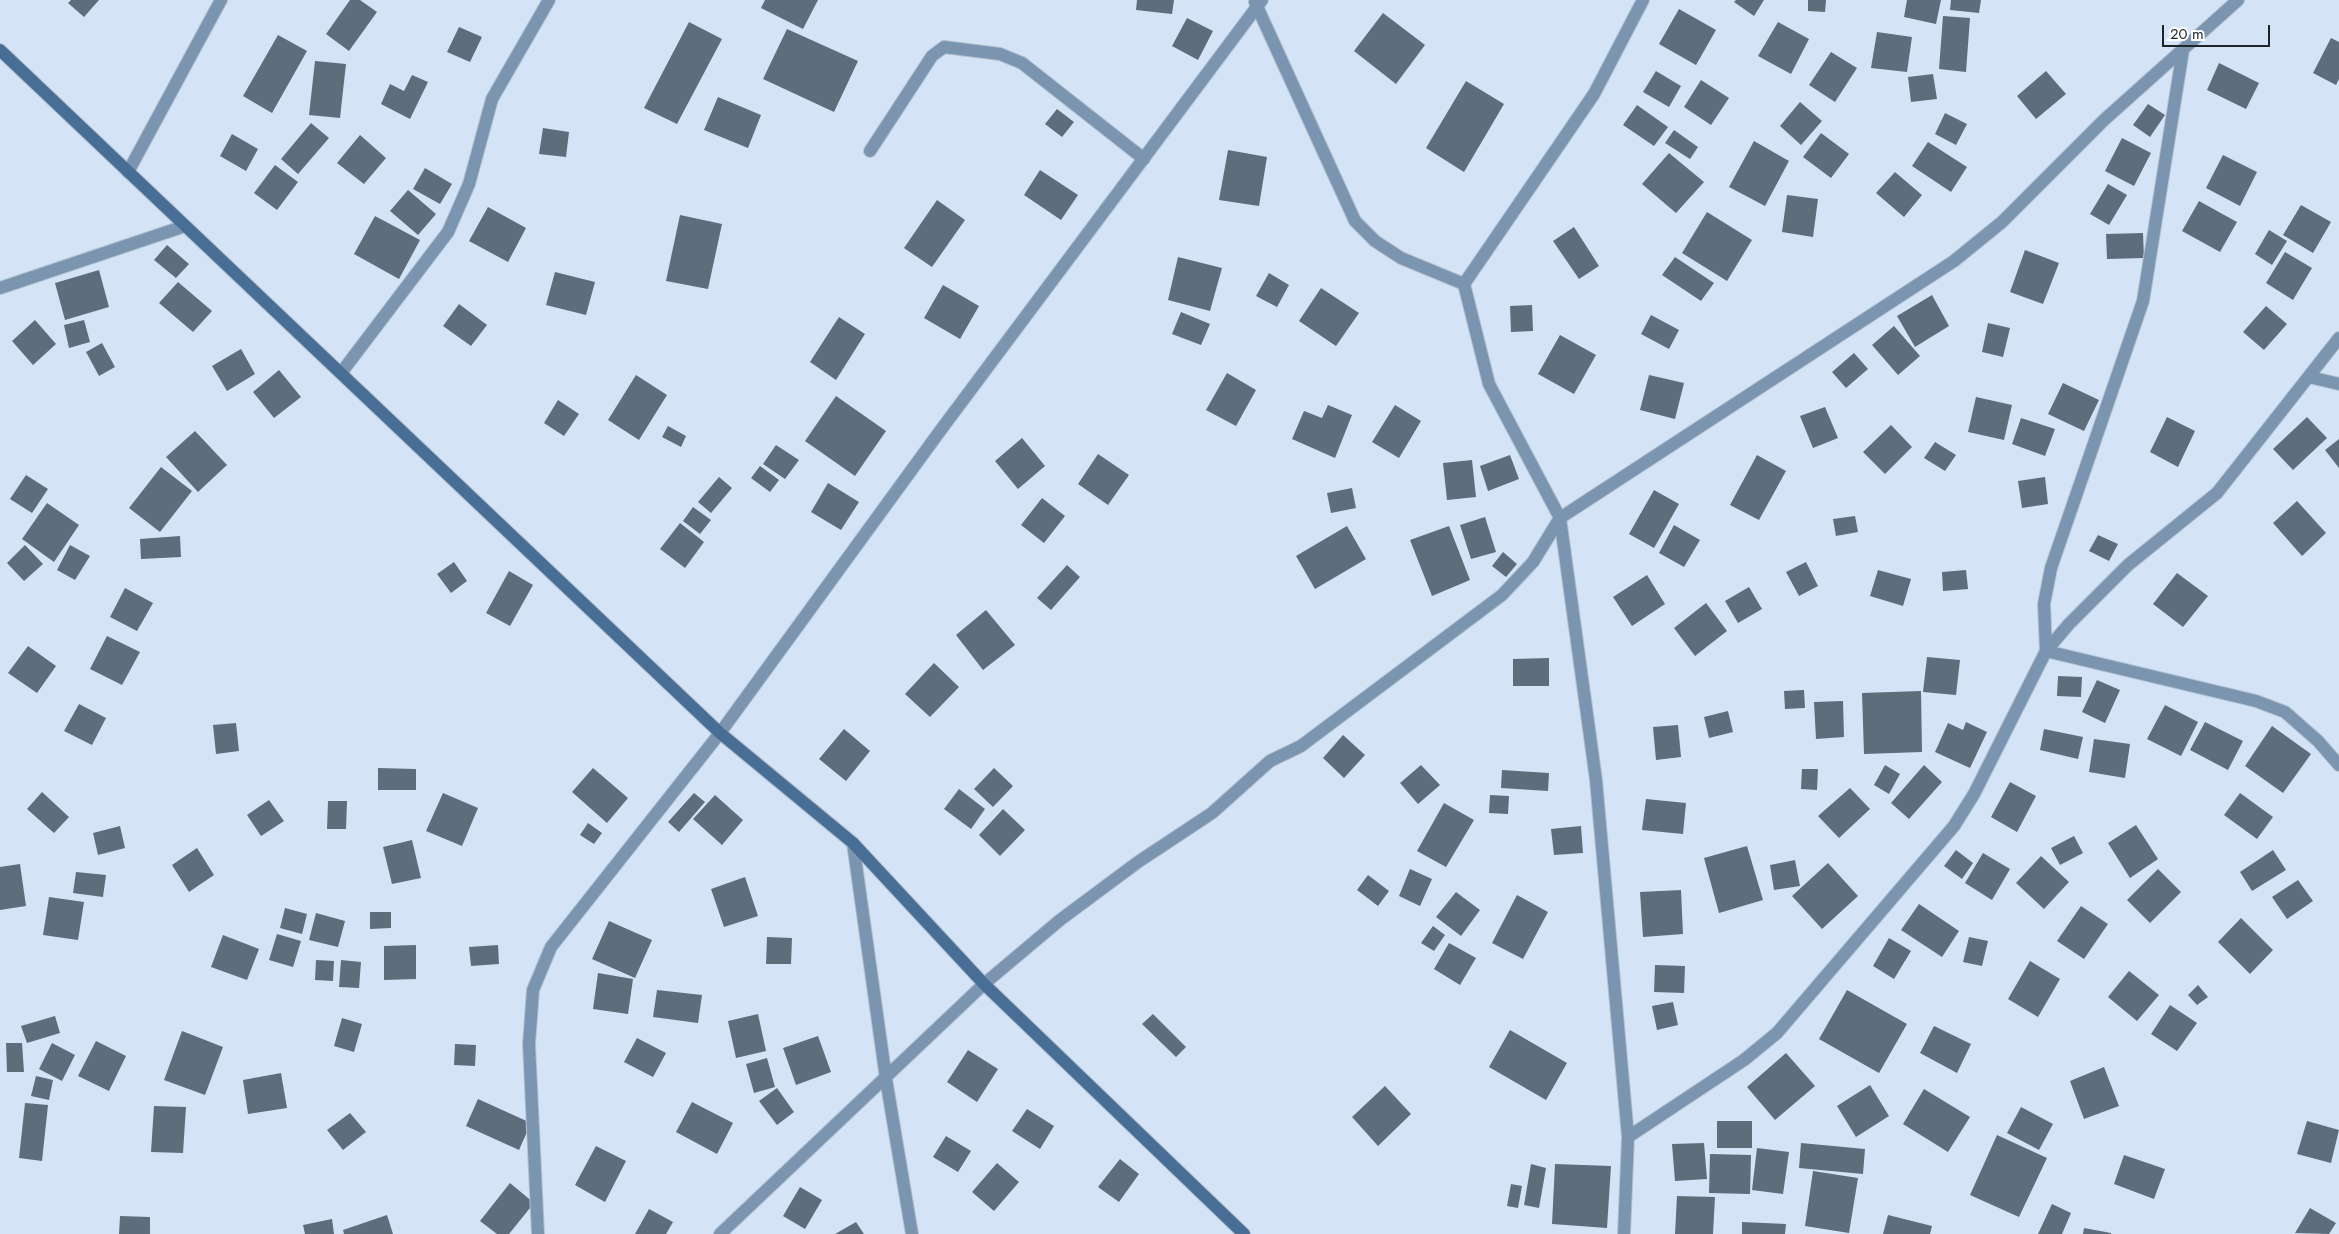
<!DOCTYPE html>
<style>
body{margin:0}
#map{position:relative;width:2339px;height:1234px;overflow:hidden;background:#d4e4f6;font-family:Jost,sans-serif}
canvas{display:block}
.scale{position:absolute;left:2162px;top:25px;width:108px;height:22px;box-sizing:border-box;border:2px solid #1e242a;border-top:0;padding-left:6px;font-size:15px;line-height:18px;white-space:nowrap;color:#1e242a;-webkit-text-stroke:4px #fff;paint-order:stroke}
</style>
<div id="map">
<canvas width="2339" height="1234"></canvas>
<div class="scale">20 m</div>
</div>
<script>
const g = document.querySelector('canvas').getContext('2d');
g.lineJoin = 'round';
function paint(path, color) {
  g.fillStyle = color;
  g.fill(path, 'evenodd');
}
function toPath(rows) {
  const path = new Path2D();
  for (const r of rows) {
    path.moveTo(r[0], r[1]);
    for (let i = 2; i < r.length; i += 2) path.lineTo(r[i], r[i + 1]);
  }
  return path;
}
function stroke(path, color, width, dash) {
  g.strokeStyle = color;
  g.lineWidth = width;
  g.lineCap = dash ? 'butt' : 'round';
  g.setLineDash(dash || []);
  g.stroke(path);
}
paint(toPath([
 [71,0,99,0,84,17,68,3],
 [350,0,360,0,377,12,349,51,326,34],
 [765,0,818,0,803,29,761,8],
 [1137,0,1174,0,1172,14,1136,10],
 [1736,0,1764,0,1754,16,1734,2],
 [1808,0,1826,0,1825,12,1808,11],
 [1907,0,1941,0,1936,24,1904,17],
 [1951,0,1981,0,1979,13,1950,10],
 [1679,9,1716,30,1696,65,1659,44],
 [1383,13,1425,45,1396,84,1354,51],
 [1943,16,1970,18,1966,72,1939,69],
 [1187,18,1213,31,1198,60,1172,46],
 [689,22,722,39,677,124,644,108],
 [1778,22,1809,39,1791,74,1758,56],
 [459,27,482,37,470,62,447,52],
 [787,29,858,61,834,112,763,79],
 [1877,32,1912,37,1907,72,1871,68],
 [278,35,307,51,272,113,243,96],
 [2331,38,2339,42,2339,79,2336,85,2313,73],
 [1831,52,1857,68,1835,102,1809,85],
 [315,61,346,64,340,118,309,115],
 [2219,63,2259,83,2246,109,2207,90],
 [1656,71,1681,86,1669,107,1643,92],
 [2046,71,2066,94,2036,119,2017,96],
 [1933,74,1937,99,1911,102,1908,77],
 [412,75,428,82,410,119,381,104,390,84,404,91],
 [1701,80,1729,98,1711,125,1684,107],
 [1466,81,1504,104,1464,172,1426,148],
 [718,97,761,115,748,148,704,130],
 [1800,102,1822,121,1801,145,1780,126],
 [2148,104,2165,115,2150,137,2133,125],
 [1637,105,1668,127,1654,146,1623,125],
 [1057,109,1074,122,1062,137,1045,124],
 [1945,113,1967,124,1956,145,1935,134],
 [311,123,329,138,298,174,281,159],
 [543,128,569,132,566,157,539,154],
 [1674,130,1698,147,1690,159,1665,143],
 [1821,133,1849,154,1831,178,1803,157],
 [232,134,258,149,246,171,220,156],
 [360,135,386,158,364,184,337,163],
 [2122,138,2151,153,2134,186,2105,171],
 [1754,141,1789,161,1765,206,1729,187],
 [1928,142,1967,167,1951,192,1912,166],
 [1228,150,1267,157,1259,206,1219,200],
 [1669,153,1704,182,1676,213,1642,184],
 [2223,155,2257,172,2240,206,2206,188],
 [275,165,298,182,277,210,254,193],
 [425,168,452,184,440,204,413,189],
 [1040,170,1078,195,1061,220,1024,195],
 [1895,172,1922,195,1904,217,1876,193],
 [2108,184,2127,195,2109,225,2090,214],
 [408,190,436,214,418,235,390,211],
 [1787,195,1818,199,1813,237,1782,232],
 [937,200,965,220,932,267,904,248],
 [2199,201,2237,222,2220,252,2182,231],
 [2301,205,2331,222,2313,253,2283,235],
 [488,207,526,228,508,262,469,241],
 [1707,212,1752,240,1727,281,1682,253],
 [680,215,722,224,708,289,666,281],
 [375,216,420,240,399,279,354,254],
 [1574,227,1599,266,1579,279,1553,241],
 [2269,230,2287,241,2272,265,2255,254],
 [2143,233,2144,258,2107,259,2106,234],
 [167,245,189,264,176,278,154,260],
 [2025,250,2059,263,2043,304,2010,292],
 [2285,252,2312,268,2293,300,2266,283],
 [1178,257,1222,268,1210,311,1168,300],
 [1675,257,1714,283,1701,301,1662,275],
 [99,270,109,307,65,320,55,283],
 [555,272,595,282,586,315,546,305],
 [1269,273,1289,285,1277,307,1256,296],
 [178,282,212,311,193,332,159,303],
 [943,285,979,306,960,339,924,318],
 [1321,288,1359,313,1336,346,1299,321],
 [1932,295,1949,326,1915,347,1897,316],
 [459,304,487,325,471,346,443,326],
 [1532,305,1533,331,1511,332,1510,306],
 [2266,306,2287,324,2264,350,2243,332],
 [1181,312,1210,324,1201,345,1172,334],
 [1651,315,1679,330,1669,349,1641,334],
 [839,317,865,334,836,380,810,362],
 [35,320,56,344,33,365,12,341],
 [84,320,90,342,69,348,64,325],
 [1988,323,2010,328,2003,357,1982,352],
 [1894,326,1920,356,1898,375,1872,345],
 [1560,335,1596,355,1574,394,1538,374],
 [102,343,115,367,99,376,86,352],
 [241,349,255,374,227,391,212,366],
 [1854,353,1868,369,1846,388,1832,372],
 [279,370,301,397,274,418,253,392],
 [1227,373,1256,390,1236,426,1206,410],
 [636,375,667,395,639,440,608,420],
 [1649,375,1684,383,1675,419,1640,410],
 [2063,383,2099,400,2084,431,2048,414],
 [836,396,886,431,855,476,805,441],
 [1976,397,2012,405,2004,440,1968,432],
 [558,400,579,414,564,436,544,423],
 [1328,405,1352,415,1335,458,1292,439,1304,411,1322,418],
 [1395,405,1421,421,1399,458,1372,442],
 [1825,407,1838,438,1813,448,1800,416],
 [2167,417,2195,431,2178,467,2150,452],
 [2307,417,2327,438,2293,470,2273,449],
 [2021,418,2055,429,2045,456,2012,444],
 [1891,425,1912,447,1885,474,1863,452],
 [668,426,686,436,681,447,662,437],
 [195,431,227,465,198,492,166,457],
 [1022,438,1045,466,1018,489,995,461],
 [2339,439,2339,468,2325,450],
 [1935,442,1956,455,1945,471,1924,458],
 [776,445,799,460,785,479,763,464],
 [1098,454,1129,475,1108,505,1078,484],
 [1510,455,1519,479,1488,491,1480,466],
 [1757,455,1786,471,1759,520,1730,505],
 [1472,460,1476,497,1447,500,1443,463],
 [760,466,779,480,770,492,751,478],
 [161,467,192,491,160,532,129,508],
 [26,475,48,489,32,513,10,499],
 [719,477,732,488,711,513,698,502],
 [2045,477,2048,504,2022,508,2018,481],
 [828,483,859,502,841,530,811,512],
 [1352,488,1356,508,1331,513,1327,493],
 [1654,490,1679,504,1654,548,1629,534],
 [1042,498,1065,516,1044,543,1021,525],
 [2297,501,2326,533,2302,556,2273,523],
 [47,503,79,525,54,562,22,539],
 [693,507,711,520,700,534,683,521],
 [1855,516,1858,532,1836,536,1833,519],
 [1485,517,1496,552,1471,559,1460,525],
 [680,523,704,542,685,568,660,549],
 [1674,525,1700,540,1684,567,1659,553],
 [1347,526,1366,559,1315,589,1296,556],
 [1449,526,1470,580,1432,596,1410,540],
 [2098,535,2118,544,2109,561,2089,551],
 [180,536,181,557,141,559,140,539],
 [25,545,43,564,24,581,7,563],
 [70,545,90,556,75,580,57,570],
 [1503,552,1517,564,1506,577,1492,566],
 [454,562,467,581,451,593,437,574],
 [1806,562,1818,586,1799,596,1786,572],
 [1067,565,1080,577,1051,610,1037,598],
 [1878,570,1911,579,1903,606,1870,596],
 [1966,570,1968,589,1943,591,1942,572],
 [509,571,533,585,510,626,486,613],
 [2177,573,2208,596,2183,627,2153,604],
 [1647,575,1665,604,1632,626,1613,597],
 [1749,587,1762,609,1738,623,1725,601],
 [125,588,153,603,137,631,110,617],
 [1706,603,1727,631,1695,656,1674,628],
 [986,610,1015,645,983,670,956,635],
 [107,636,140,652,122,685,90,669],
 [28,646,56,666,37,693,8,673],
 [1927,657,1960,660,1956,695,1923,692],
 [1549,658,1549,686,1513,686,1513,659],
 [934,663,959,687,930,717,905,694],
 [2058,676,2082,677,2081,697,2057,696],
 [2097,680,2120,690,2105,723,2082,712],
 [1804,690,1805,708,1785,709,1784,691],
 [1921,691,1922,752,1864,754,1862,693],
 [1843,701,1844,737,1816,739,1814,702],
 [79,704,106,718,92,745,64,731],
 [2165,705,2198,722,2181,756,2147,739],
 [1728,711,1733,732,1709,738,1704,717],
 [1966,722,1987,732,1970,768,1935,752,1948,723,1963,730],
 [2205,722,2243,741,2228,770,2190,750],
 [236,723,239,751,216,754,213,725],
 [1678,725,1681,757,1656,760,1653,727],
 [2272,726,2311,754,2283,793,2245,766],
 [844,729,870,751,846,781,819,759],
 [2044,729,2083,737,2078,759,2040,750],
 [1343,735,1365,755,1344,778,1323,758],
 [2094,739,2130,744,2125,778,2089,772],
 [1421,765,1440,785,1418,804,1400,783],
 [1885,765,1900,774,1889,794,1874,785],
 [1924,765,1942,782,1909,819,1891,803],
 [378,768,416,769,416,790,378,790],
 [593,768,628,798,607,823,572,792],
 [994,768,1013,786,993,807,974,789],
 [1802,769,1818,769,1817,790,1801,789],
 [1502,770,1549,773,1548,791,1501,788],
 [2010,782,2036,796,2017,832,1991,817],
 [1850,788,1870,809,1839,838,1818,816],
 [959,789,985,809,971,829,944,809],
 [42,792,69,817,54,833,27,809],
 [443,793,478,808,462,846,426,831],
 [694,793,705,802,679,832,668,822],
 [2240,793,2273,817,2257,839,2224,815],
 [715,795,743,820,722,845,693,819],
 [1490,795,1509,796,1508,814,1489,813],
 [1646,799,1686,803,1683,834,1642,830],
 [269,800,284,821,261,836,247,815],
 [328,801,347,801,346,829,327,829],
 [1444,803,1474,820,1446,867,1417,851],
 [1003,809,1025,830,1000,856,979,835],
 [588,823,602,833,594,844,580,835],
 [2136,825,2158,859,2130,878,2108,843],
 [120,826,125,848,98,855,93,833],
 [1581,826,1583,853,1554,855,1551,829],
 [2074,836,2083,853,2060,865,2051,848],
 [412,840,421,878,392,884,383,847],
 [1747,846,1763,900,1719,913,1704,858],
 [197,848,214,875,189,892,172,865],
 [1956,850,1973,863,1962,879,1944,866],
 [2273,850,2286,870,2252,891,2240,872],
 [1983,853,2010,869,1992,900,1965,883],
 [2041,856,2069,882,2044,909,2016,883],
 [1795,860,1800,886,1774,890,1770,865],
 [1828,863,1858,896,1822,929,1792,896],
 [20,864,26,906,0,910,0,867],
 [1410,869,1432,879,1420,906,1399,896],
 [2158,869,2181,892,2150,923,2127,900],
 [76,872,106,875,103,897,73,893],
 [1368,875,1389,891,1378,906,1357,890],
 [745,877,758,916,724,927,711,889],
 [2298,880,2313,901,2287,919,2272,897],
 [1681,890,1683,934,1643,937,1640,892],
 [1456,892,1480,910,1461,936,1436,917],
 [1517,895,1548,912,1523,959,1492,943],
 [49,897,84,902,78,940,43,935],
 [1919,904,1959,931,1942,957,1901,930],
 [2081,906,2108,924,2084,959,2057,941],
 [285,908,307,914,302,934,280,928],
 [370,912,391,912,391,928,370,929],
 [316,913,345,921,338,947,309,940],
 [2241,918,2273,950,2250,974,2218,942],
 [609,921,652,940,635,978,592,959],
 [1433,926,1445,935,1434,951,1421,943],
 [277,934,301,941,293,967,269,960],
 [223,935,259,949,247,980,211,967],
 [767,937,792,938,791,964,766,964],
 [1969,937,1988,941,1982,966,1963,962],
 [1889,938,1911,951,1894,979,1873,966],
 [1449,943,1476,958,1460,985,1434,969],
 [416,945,416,979,384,980,384,946],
 [498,945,499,964,471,966,469,947],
 [316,960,334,961,333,981,315,980],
 [341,960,361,962,359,988,339,987],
 [2030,961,2060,979,2038,1017,2008,999],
 [1655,965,1685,966,1684,993,1654,992],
 [2129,971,2159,995,2137,1021,2108,997],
 [598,973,633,979,628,1014,593,1009],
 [2198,985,2208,997,2197,1005,2188,995],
 [657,990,702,995,698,1023,653,1017],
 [1847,990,1907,1024,1879,1073,1819,1039],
 [1673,1002,1678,1025,1657,1030,1652,1006],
 [2170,1005,2197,1023,2177,1051,2151,1034],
 [758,1014,766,1051,736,1058,728,1021],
 [1153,1014,1186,1047,1176,1057,1142,1024],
 [55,1016,60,1033,27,1043,21,1026],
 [342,1018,362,1024,354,1052,334,1046],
 [1934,1026,1971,1044,1957,1073,1920,1053],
 [1510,1030,1567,1063,1546,1100,1489,1067],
 [182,1031,223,1047,205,1095,164,1080],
 [818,1036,831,1072,796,1085,783,1048],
 [637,1038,666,1053,653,1077,624,1062],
 [96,1041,126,1056,109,1091,78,1076],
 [6,1043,22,1043,24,1072,7,1072],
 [52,1043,75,1055,62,1081,39,1069],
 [455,1044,476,1045,475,1066,454,1065],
 [968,1050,998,1069,977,1102,947,1082],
 [1786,1053,1815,1086,1775,1120,1747,1087],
 [767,1058,775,1087,754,1093,746,1064],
 [2104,1067,2119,1106,2084,1119,2070,1081],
 [281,1073,287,1108,248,1114,243,1080],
 [36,1076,53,1080,49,1100,31,1096],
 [1870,1085,1889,1116,1856,1137,1837,1106],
 [1385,1086,1411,1114,1378,1146,1352,1117],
 [777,1088,794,1112,777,1125,759,1101],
 [1924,1089,1970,1117,1948,1152,1903,1124],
 [478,1099,531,1123,519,1150,466,1126],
 [692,1102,733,1123,717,1154,676,1132],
 [25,1103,48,1105,42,1161,19,1158],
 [154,1106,186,1107,183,1153,151,1152],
 [2021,1107,2053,1124,2039,1150,2007,1133],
 [1027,1109,1054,1126,1040,1149,1012,1131],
 [350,1113,366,1132,343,1150,327,1130],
 [1717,1121,1752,1121,1752,1148,1717,1148],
 [2307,1121,2339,1130,2331,1163,2297,1154],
 [1997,1135,2047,1158,2019,1217,1970,1195],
 [946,1136,971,1151,958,1172,933,1157],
 [1704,1143,1707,1179,1675,1181,1672,1144],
 [1801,1143,1865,1149,1863,1174,1799,1168],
 [596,1146,626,1161,605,1202,575,1185],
 [1757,1148,1789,1152,1783,1194,1752,1190],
 [1710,1154,1751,1155,1750,1194,1709,1193],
 [2124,1155,2165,1169,2154,1199,2114,1184],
 [1120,1159,1139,1174,1119,1202,1098,1187],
 [997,1163,1019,1182,994,1211,972,1192],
 [1531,1164,1546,1168,1539,1208,1524,1205],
 [1555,1164,1611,1166,1607,1228,1552,1224],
 [1813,1171,1858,1178,1849,1233,1805,1226],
 [510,1183,534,1203,509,1234,497,1234,480,1221],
 [1511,1184,1522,1186,1518,1208,1507,1206],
 [800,1187,822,1200,805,1229,783,1216],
 [1677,1196,1715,1197,1713,1234,1675,1234],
 [2052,1204,2071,1213,2062,1234,2038,1234],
 [2310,1208,2336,1223,2329,1234,2295,1233],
 [649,1209,673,1222,666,1234,635,1234],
 [387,1215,393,1234,344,1234,343,1230],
 [1888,1215,1932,1226,1930,1234,1883,1234],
 [120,1216,150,1217,150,1234,119,1234],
 [332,1219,334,1234,305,1234,303,1225],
 [856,1222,864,1234,835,1234],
 [1742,1222,1786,1224,1785,1234,1742,1234],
 [2084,1228,2111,1233,2111,1234,2083,1234]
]), '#5e6c7c');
const street = toPath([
 [1255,2,1355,221,1375,241,1401,258,1464,284],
 [2183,50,2143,301,2051,568,2044,604,2046,651,2256,701,2285,712,2318,741,2339,765],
 [870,151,932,56,944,47,1000,54,1022,63,1144,159],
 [128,172,221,0],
 [0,288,185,226],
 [341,373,448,232,469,184,492,99,549,0],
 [2309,377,2339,384],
 [853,843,886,1079,912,1234],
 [1628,1137,1744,1060,1777,1033,1954,826,1974,794,2046,651,2069,624,2128,565,2217,493,2339,338],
 [538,1234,529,1044,533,990,551,947,720,733,940,431,1262,0],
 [720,1234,984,984,1060,920,1138,862,1212,813,1270,761,1301,746,1502,595,1533,562,1560,518,1954,261,2002,222,2104,120,2238,0],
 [1624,1234,1628,1137,1596,780,1560,518,1489,384,1464,284,1594,94,1643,0]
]);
const secondary = toPath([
 [0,50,720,733,853,843,984,984,1244,1234]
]);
stroke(street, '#b3c1d1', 14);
stroke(secondary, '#b3c1d1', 14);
stroke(street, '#7b94af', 12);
stroke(secondary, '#486e95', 12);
</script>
